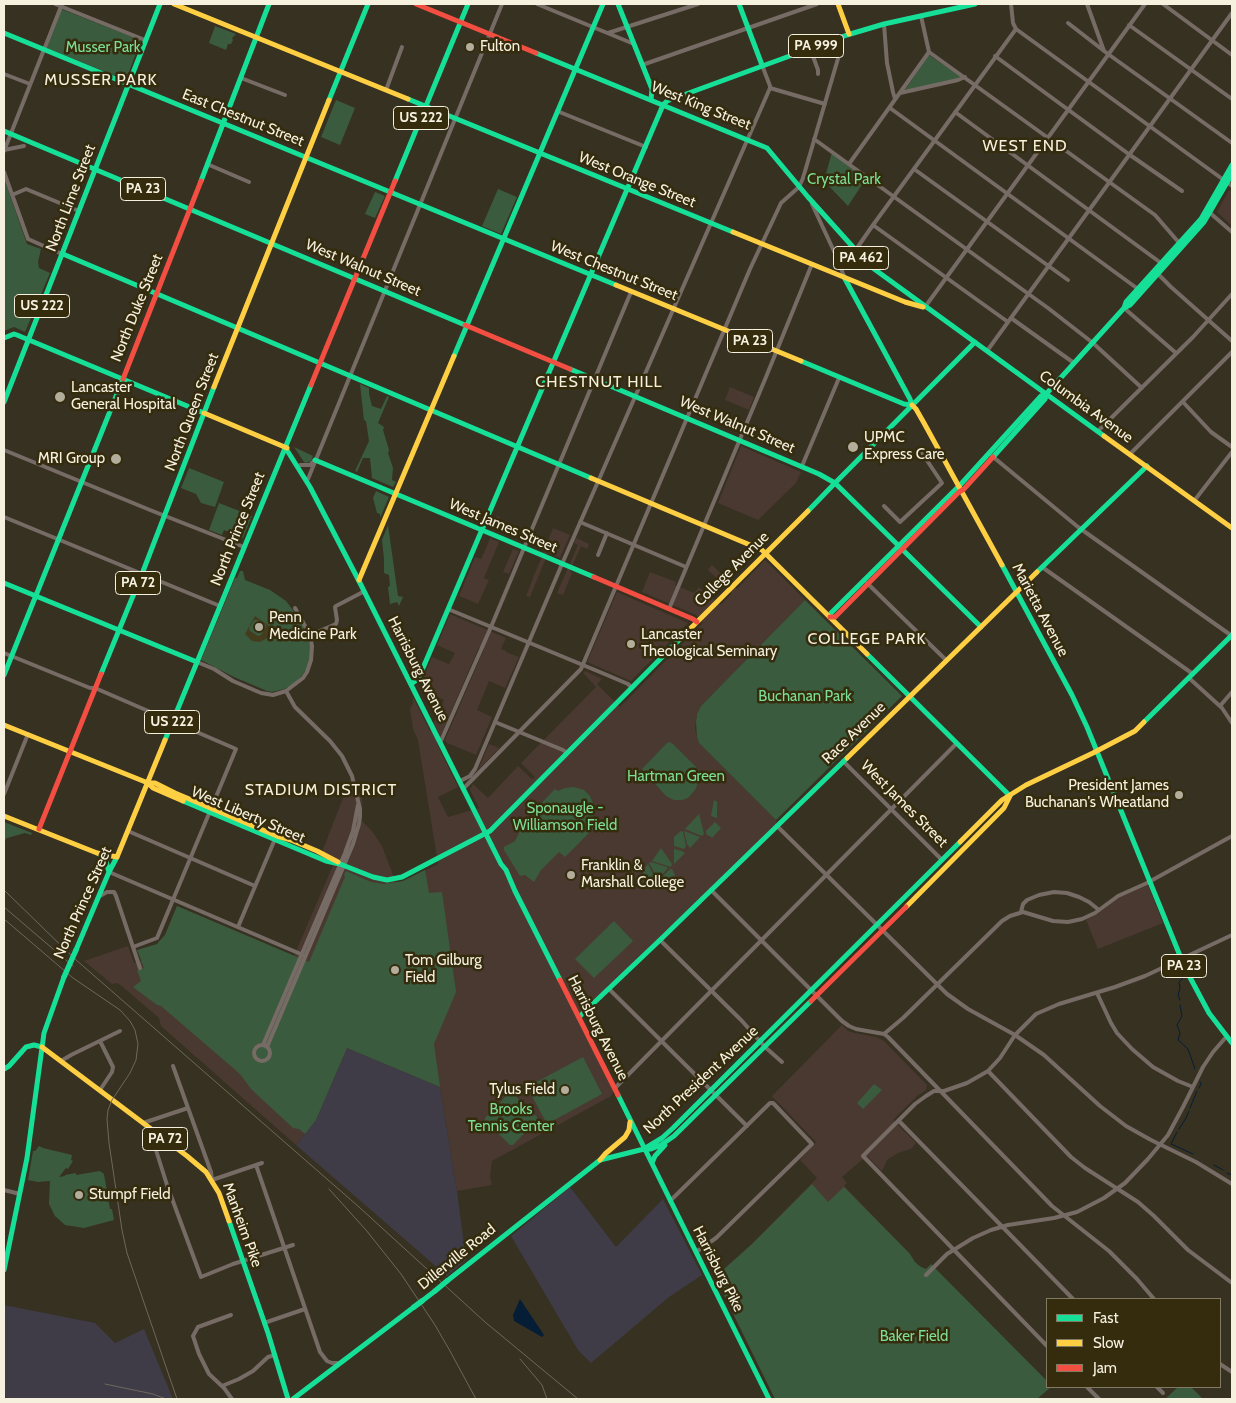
<!DOCTYPE html>
<style>
body{margin:0}
#map{position:relative;width:1236px;height:1403px;overflow:hidden;background:#373121;font-family:Cabin,sans-serif}
canvas{display:block}
.frame{position:absolute;inset:0;border:5px solid #f6f0df;pointer-events:none}
.legend{position:absolute;left:1046px;top:1298px;width:175px;height:90px;box-sizing:border-box;background:#352c0e;border:1px solid #827a62;margin:0;padding:6px 9px;list-style:none;font-size:15px;color:#f6f0df}
.legend li{display:flex;align-items:center;gap:10px;height:25px}
.legend b{width:25px;border:1px solid #827a62}
</style>
<div id="map">
<canvas width="1236" height="1403"></canvas>
<div class="frame"></div>
<ul class="legend">
<li><b style="height:6px;background:#16e098"></b>Fast</li>
<li><b style="height:6px;background:#ffcf43"></b>Slow</li>
<li><b style="height:6px;background:#f24e42"></b>Jam</li>
</ul>
</div>
<script>
const g = document.querySelector('canvas').getContext('2d');
g.lineJoin = 'round';
function paint(path, color) {
  g.fillStyle = color;
  g.fill(path, 'evenodd');
}
function toPath(rows) {
  const path = new Path2D();
  for (const r of rows) {
    if (r.length === 3) {
      path.moveTo(r[0] + r[2], r[1]);
      path.arc(r[0], r[1], r[2], 0, 2 * Math.PI);
      continue;
    }
    path.moveTo(r[0], r[1]);
    for (let i = 2; i < r.length; i += 2) path.lineTo(r[i], r[i + 1]);
  }
  return path;
}
function stroke(path, color, width, dash) {
  g.strokeStyle = color;
  g.lineWidth = width;
  g.lineCap = dash ? 'butt' : 'round';
  g.setLineDash(dash || []);
  g.stroke(path);
}
function drawText(font, color, halo, rows, align = 'center') {
  g.font = font + ' Cabin,sans-serif';
  g.lineWidth = 5;
  g.setLineDash([]);
  g.textBaseline = 'middle';
  g.strokeStyle = halo;
  g.fillStyle = color;
  for (const [text, x, y, turn = 0] of rows) {
    g.save();
    g.translate(x, y);
    g.rotate((+turn || 0) * Math.PI / 180);
    g.textAlign = isNaN(turn) ? turn : align;
    if (halo) g.strokeText(text, 0, 0);
    g.fillText(text, 0, 0);
    g.restore();
  }
}
paint(toPath([
 [347,1048,440,1087,457,1191,466,1260,447,1276,296,1145,316,1120],
 [570,1187,616,1247,663,1199,702,1275,669,1297,591,1363,578,1350,511,1236],
 [4,1305,95,1323,115,1343,144,1329,173,1399,10,1399,4,1396]
]), '#3f3b47');
paint(toPath([
 [1229,190,1232,192,1232,226,1217,212],
 [730,387,754,397,749,410,725,400],
 [741,446,801,472,796,483,758,520,718,503],
 [497,516,500,517,491,539,499,542,484,578,489,580,478,604,476,603,459,596,475,557,481,559,494,530,491,529],
 [553,528,570,535,560,558,548,553,530,597,526,596],
 [576,538,589,544,587,549,581,546,570,571,572,573,563,595,557,593,578,545,574,543],
 [513,549,519,551,509,574,503,572],
 [765,560,805,600,701,706,697,714,695,728,697,737,699,743,776,820,777,826,579,1017,615,1088,611,1096,492,1161,490,1176,492,1185,457,1191,440,1087,347,1048,316,1120,296,1145,161,1026,159,1018,118,983,112,984,84,961,128,946,134,963,161,954,158,942,165,935,177,906,294,956,336,858,322,852,350,780,357,789,362,798,362,821,372,831,382,846,396,883,403,881,438,864,418,740,413,729,410,708,413,704,413,697,430,731,444,700,419,689,432,657,449,664,455,653,437,645,450,614,506,638,501,649,506,651,506,652,519,657,505,688,489,681,477,710,492,717,476,755,447,743,445,740,484,649,479,647,437,744,458,787,438,797,448,817,479,808,470,790,470,789,473,784,488,798,518,766,532,779,535,777,521,763,596,687,583,673,585,671,602,679,597,684,620,707,703,623,696,615,642,592,650,572,676,582,675,585,694,593,699,587,721,605,732,593,708,570,712,565,737,589],
 [617,592,688,623,631,681,587,662],
 [489,744,499,748,478,770],
 [1148,885,1163,923,1098,949,1086,920,1099,913,1118,898],
 [842,1025,848,1031,855,1033,876,1037,884,1041,927,1085,926,1090,917,1096,893,1120,916,1143,911,1149,898,1153,887,1160,882,1171,868,1157,863,1159,842,1177,847,1183,844,1186,910,1254,752,1244,817,1178,800,1160,816,1142,772,1096]
]), '#4a3930');
paint(toPath([
 [61,9,141,40,126,80,46,48],
 [215,26,236,34,232,38,233,40,231,44,228,44,226,50,209,43],
 [929,55,960,76,959,79,904,91],
 [336,100,355,108,340,145,321,137],
 [832,152,867,177,848,206,824,181],
 [4,178,27,244,41,249,38,262,39,268,50,273,25,332,14,327,4,331],
 [498,189,517,197,501,234,482,226],
 [375,192,385,196,375,218,365,214],
 [360,384,369,388,369,394,372,406,381,409,387,396,389,397,378,423,384,427,383,430,389,450,388,453,393,468,392,480,396,482,393,487,372,478,370,458,363,458,357,472,355,471,369,441,366,421,364,420],
 [294,447,313,456,311,461,306,463,304,462],
 [189,468,224,482,215,507,201,503,196,494,181,488],
 [376,491,389,497,380,518,380,514,377,513,373,498],
 [219,503,252,516,243,538,224,530,222,535,209,530],
 [388,525,398,596,403,597,399,606,397,602,390,604,388,587,390,586,389,575,384,573,384,559,382,540],
 [240,571,243,571,245,580,270,590,286,601,299,618,308,636,310,645,310,659,306,670,300,678,291,686,284,689,272,692,267,691,234,677,201,660,235,578,237,578],
 [805,600,902,696,776,820,699,743,697,737,696,722,697,714,701,706],
 [670,742,673,744,702,773,695,790,688,798,682,800,674,800,666,796,642,769,667,743],
 [574,787,584,790,590,796,594,806,593,817,598,824,565,857,559,852,541,870,534,882,525,875,520,876,504,850,504,847,515,841,520,831,533,817,531,814,555,789,558,791,565,788],
 [714,800,717,802,717,818,711,816],
 [699,814,704,834,702,836,685,829],
 [4,822,32,833,31,835,25,833,7,838,4,841],
 [715,822,721,828,712,838,710,836,709,836,706,834,706,831],
 [681,831,683,832,686,846,684,849,674,846,674,837],
 [684,831,700,837,690,848,687,844],
 [661,848,672,864,671,867,652,861],
 [674,849,682,851,685,853,674,864],
 [651,862,667,867,668,868,658,879,649,863],
 [648,864,656,880,656,881,640,880,645,868],
 [670,869,672,869,675,875,666,885,663,883,666,880,663,876],
 [425,870,429,893,442,892,456,992,434,1044,440,1087,347,1048,316,1120,305,1134,299,1129,293,1128,251,1089,240,1074,161,1006,157,1005,133,987,141,981,137,970,144,968,137,950,157,944,165,935,177,906,309,962,345,877,344,875,346,871,371,882,384,884,403,881],
 [614,921,633,941,594,978,575,959],
 [583,1057,602,1094,547,1124,527,1087],
 [874,1084,882,1090,863,1109,857,1103],
 [509,1093,512,1093,537,1117,537,1120,513,1145,510,1145,485,1121,485,1118],
 [39,1146,43,1148,72,1155,71,1160,73,1161,68,1169,66,1168,59,1177,65,1176,65,1175,76,1173,76,1175,100,1171,104,1174,110,1209,112,1209,114,1220,84,1228,65,1225,55,1216,49,1204,50,1181,38,1182,28,1180,33,1151,35,1151],
 [812,1184,828,1202,844,1187,910,1254,915,1262,921,1267,926,1269,931,1264,1047,1381,1047,1387,1051,1387,1037,1399,775,1399,715,1277,752,1244],
 [1178,1387,1191,1387,1203,1399,1165,1399]
]), '#3a5b3e');
paint(toPath([
 [255,616,272,628,269,637,260,642,252,641,245,634],
 [254,620,257,620,266,625,266,627,261,635,258,636,250,631,249,628]
]), '#453c1e');
paint(toPath([
 [520,1299,544,1335,542,1337,514,1321,513,1315]
]), '#061d36');
stroke(toPath([
 [1180,1000,1178,995,1180,988,1179,982,1183,978],
 [1180,1005,1182,1016,1177,1025,1180,1033,1178,1040,1188,1049,1195,1069],
 [1199,1088,1201,1084,1200,1082],
 [1190,1108,1197,1091],
 [1179,1129,1186,1118,1189,1111],
 [1177,1132,1171,1144,1193,1154],
 [1214,1165,1223,1170],
 [1227,1173,1232,1175]
]), '#061d36', 1);
stroke(toPath([
 [55,4,145,40],
 [537,4,634,44],
 [1011,4,1013,23,1016,29,1232,186],
 [1087,4,1104,51],
 [1163,4,1232,55],
 [921,16,929,52,1155,215,1181,245],
 [1068,23,1108,54,1232,143],
 [884,24,887,63,893,92,895,99],
 [1129,25,1232,99],
 [608,33,698,4],
 [810,48,818,70,818,74],
 [995,56,1130,155,1182,191],
 [642,65,817,4],
 [762,65,770,86,770,88],
 [4,74,30,84],
 [241,78,285,95],
 [770,88,825,104],
 [386,90,402,47],
 [900,93,958,80,965,77],
 [890,108,1138,289],
 [557,111,646,147],
 [955,112,1161,263],
 [814,139,1048,308,1093,343,1142,388],
 [4,150,24,146],
 [4,151,62,4],
 [207,164,249,182],
 [849,164,929,52],
 [914,169,1068,280],
 [4,172,28,239,62,254],
 [12,195,26,189,79,211],
 [812,204,839,262,844,277],
 [1209,212,1232,232],
 [873,225,1008,322],
 [840,266,855,252,857,248,873,225,1016,29],
 [1156,272,1171,287,1232,341],
 [925,307,1145,4],
 [1124,308,1176,353],
 [1011,318,1074,363],
 [987,351,1232,13],
 [1183,402,1211,432,1232,447],
 [1098,431,1193,337,1232,294],
 [4,450,150,510,244,547],
 [1130,454,1232,352],
 [992,456,1078,527,1232,636],
 [300,465,310,465,314,461],
 [802,466,839,378],
 [308,479,502,4],
 [1194,501,1232,452],
 [884,506,900,522,942,483,922,453],
 [4,517,220,606],
 [580,522,686,567],
 [598,555,607,533],
 [1042,567,1193,674],
 [867,583,946,660],
 [448,609,607,675,628,684,632,688],
 [669,609,766,377,812,264],
 [310,635,336,624,337,620,335,607,336,606,361,593,364,591],
 [4,653,90,688,95,688,236,749,157,938,133,947],
 [197,662,214,669,233,681,261,693,273,695,286,691,303,678,307,672,311,660,312,646,310,635,295,608],
 [1189,678,1222,708,1232,723],
 [1220,706,1232,692],
 [495,722,563,750,567,753],
 [440,743,491,627,631,292],
 [843,761,942,860],
 [460,781,470,776,475,769,562,564,770,88],
 [463,789,581,669,750,269,781,203,799,187,803,178,842,45,842,36],
 [4,794,28,734],
 [777,826,947,994,968,1009,1015,1035,1044,1055,1100,1106,1126,1126,1151,1140,1196,1162,1232,1184],
 [128,831,255,886],
 [109,872,303,955],
 [711,890,842,1021,849,1026,856,1029,884,1034,888,1037,1052,1206,1109,1251,1137,1279,1154,1299],
 [100,896,107,892,114,892,116,896,140,968],
 [1021,912,1023,904,1027,900,1039,895,1054,892,1067,893,1079,897,1089,902,1099,910],
 [238,927,275,839],
 [660,940,742,1021,765,1047,782,1062],
 [609,989,747,1126],
 [1097,993,1111,1023,1117,1033,1132,1049,1153,1067,1178,1081,1193,1087],
 [884,1034,903,1018,1002,921,1010,916,1023,912,1053,921,1068,922,1082,919,1095,913,1118,896,1147,883,1232,836],
 [262,1053,8],
 [263,1045,345,853,353,831,358,805],
 [267,1047,353,844,359,824,360,816,360,809,352,776,342,756,330,741,295,707,286,691],
 [61,1061,71,1055,120,1031],
 [173,1066,211,1172,212,1180,262,1163],
 [988,1071,1071,1157,1085,1168,1138,1202,1154,1216,1188,1250,1232,1283],
 [615,1088,956,744],
 [100,1090,112,1072,113,1067,100,1041],
 [899,1121,1073,1299],
 [143,1123,188,1108],
 [149,1128,167,1185,201,1277,233,1264,293,1245],
 [256,1165,320,1352,327,1361,332,1363,340,1363],
 [4,1190,20,1194],
 [670,1201,770,1103,773,1103,812,1144,716,1238,696,1252],
 [926,1275,947,1254,973,1238,991,1230,1008,1225,1054,1218,1077,1212,1104,1198,1125,1183,1148,1159,1168,1135,1183,1107,1203,1067,1213,1052,1227,1036],
 [231,1315,198,1327,193,1336,199,1354,209,1374,224,1388,232,1399],
 [264,1323,305,1309],
 [1047,1346,863,1156,915,1104,926,1096,934,1091,944,1091,967,1083,988,1071,1000,1058,1015,1035,1036,1014,1059,1004,1115,987,1145,976,1232,935],
 [1220,1364,1232,1372],
 [222,1386,239,1379,253,1371,268,1357,275,1355],
 [1087,1387,1099,1399],
 [1157,1387,1163,1393]
]), '#776b66', 4);
stroke(toPath([
 [618,4,652,89,651,100],
 [739,4,762,65],
 [4,33,616,285],
 [536,53,767,148,808,197,870,266,1104,436],
 [408,99,733,232],
 [329,100,368,4],
 [663,105,667,101,847,35,884,24,975,4],
 [4,131,465,325],
 [201,181,269,4],
 [395,181,468,4],
 [63,254,591,478],
 [844,277,910,399,912,405],
 [1124,308,1126,302,1201,219,1232,165],
 [4,338,14,334,17,335,204,413],
 [454,356,603,4],
 [801,361,904,404,912,405],
 [570,369,819,474,835,483,975,342],
 [4,402,160,4],
 [285,447,310,487,360,583,501,864,506,870,515,891,560,980],
 [993,457,1045,399,1047,393,1124,308,1130,305,1204,222,1232,174],
 [315,460,594,577],
 [808,511,835,483,981,627],
 [1002,565,1072,695,1087,727,1185,968,1209,1013,1232,1043],
 [1037,572,1147,466],
 [4,583,197,662],
 [830,617,831,613,961,484,1041,396,1047,393],
 [867,654,1010,796],
 [101,674,142,574,214,387],
 [4,675,123,379],
 [411,684,418,679,420,675,663,105],
 [1144,722,1232,635],
 [165,740,311,385],
 [183,801,326,861,340,864,373,877,387,880,402,877,490,831,680,639],
 [99,854,105,858,109,872],
 [76,950,109,872,117,857],
 [579,1017,660,940,847,758],
 [4,1069,9,1066,26,1047,34,1045,42,1047],
 [618,1095,769,1399],
 [644,1149,662,1138,673,1128,960,842],
 [652,1163,655,1156,665,1145],
 [229,1221,268,1333,288,1399],
 [4,1270,27,1158,44,1033,64,977],
 [447,1281,600,1160,644,1149,651,1149,661,1145,674,1136,811,1001],
 [422,1301,435,1291],
 [293,1399,414,1307]
]), '#16e098', 5);
stroke(toPath([
 [174,4,408,99],
 [838,4,849,34],
 [733,232,905,302,923,307],
 [616,285,801,361],
 [214,387,329,100],
 [912,405,916,409,924,423,1002,565],
 [204,413,287,448],
 [1104,436,1232,528],
 [591,478,762,550,867,654],
 [359,580,454,356],
 [680,639,808,511],
 [4,725,148,783,153,788,183,801],
 [847,758,1037,572],
 [148,783,155,783,175,793,277,836,291,840,317,851,338,862],
 [4,816,97,853,117,857,165,740],
 [960,842,1002,800,1026,785,1093,753,1135,731,1144,722],
 [906,907,1004,808,1010,796],
 [42,1047,187,1156,206,1172,219,1193,229,1221],
 [600,1160,605,1154,625,1137,629,1130,630,1122]
]), '#ffcf43', 5);
stroke(toPath([
 [416,4,536,53],
 [465,325,570,369],
 [123,379,201,181],
 [311,385,395,181],
 [594,577,693,619,697,622],
 [830,617,835,617,959,492,964,489,993,457],
 [39,829,101,674],
 [560,980,618,1095],
 [811,1001,906,907]
]), '#f24e42', 5);
stroke(toPath([
 [4,890,75,959,359,1207,485,1322,578,1399],
 [4,907,73,966],
 [4,919,73,978,120,1010,130,1021,135,1030,138,1044,136,1060,130,1073,112,1100,108,1110,107,1119,109,1143,122,1230,127,1253,177,1399],
 [329,1189,366,1230,401,1274,435,1325,450,1351,476,1399],
 [520,1359,542,1385,547,1399],
 [105,1384,153,1394,166,1399]
]), '#6f685d', 1);
stroke(toPath([
 [64,977,76,950],
 [435,1291,447,1281],
 [414,1307,422,1301]
]), '#16e098', 5.5);
for (const [x, y, r, color] of [
 [470,47,5,"#b3ad9c"],
 [60,397,6,"#b3ad9c"],
 [853,447,6,"#b3ad9c"],
 [116,459,6,"#b3ad9c"],
 [259,627,5,"#b3ad9c"],
 [631,644,5,"#b3ad9c"],
 [1179,795,5,"#b3ad9c"],
 [571,875,5,"#b3ad9c"],
 [395,970,5,"#b3ad9c"],
 [565,1090,5,"#b3ad9c"],
 [79,1195,5,"#b3ad9c"]
]) {
  const dot = new Path2D();
  dot.arc(x, y, r, 0, 2 * Math.PI);
  g.fillStyle = color;
  g.fill(dot);
  stroke(dot, '#352c0e', 2);
}
for (const [x, y, w] of [
 [816,46,55],
 [421,118,55],
 [143,189,45],
 [861,258,55],
 [42,306,55],
 [750,341,45],
 [138,583,45],
 [172,722,55],
 [1184,966,45],
 [165,1139,45]
]) {
  const box = new Path2D();
  box.roundRect(x - w / 2, y - 11.5, w, 23, 4);
  g.fillStyle = '#352c0e';
  g.fill(box);
  stroke(box, '#f6f0df', 1);
}
drawText('bold 14px', '#f6f0df', null, [
 ["PA 999",816,46],
 ["US 222",421,118],
 ["PA 23",143,189],
 ["PA 462",861,258],
 ["US 222",42,306],
 ["PA 23",750,341],
 ["PA 72",138,583],
 ["US 222",172,722],
 ["PA 23",1184,966],
 ["PA 72",165,1139]
]);
drawText('15px', '#f6f0df', '#352c0e', [
 ["Fulton",480,47],
 ["Lancaster",71,388],
 ["General Hospital",71,405],
 ["UPMC",864,438],
 ["Express Care",864,455],
 ["MRI Group",105,459,"right"],
 ["Penn",269,618],
 ["Medicine Park",269,635],
 ["Lancaster",641,635],
 ["Theological Seminary",641,652],
 ["President James",1169,786,"right"],
 ["Buchanan's Wheatland",1169,803,"right"],
 ["Franklin &",581,866],
 ["Marshall College",581,883],
 ["Tom Gilburg",405,961],
 ["Field",405,978],
 ["Tylus Field",555,1090,"right"],
 ["Stumpf Field",89,1195]
], 'left');
drawText('15px', '#7cdf95', '#352c0e', [
 ["Musser Park",103,48],
 ["Crystal Park",844,180],
 ["Buchanan Park",805,697],
 ["Hartman Green",676,777],
 ["Sponaugle -",565,809],
 ["Williamson Field",565,826],
 ["Brooks",511,1110],
 ["Tennis Center",511,1127],
 ["Baker Field",914,1337]
]);
drawText('15px', '#f6f0df', '#352c0e', [
 ["West King Street",701,106,22],
 ["East Chestnut Street",243,118,22],
 ["West Orange Street",637,180,22],
 ["North Lime Street",71,198,-69],
 ["West Walnut Street",363,268,23],
 ["West Chestnut Street",614,271,22],
 ["North Duke Street",137,308,-68],
 ["Columbia Avenue",1086,407,36],
 ["North Queen Street",192,412,-69],
 ["West Walnut Street",737,425,23],
 ["West James Street",503,526,23],
 ["North Prince Street",238,529,-68],
 ["College Avenue",732,569,-45],
 ["Marietta Avenue",1040,610,62],
 ["Harrisburg Avenue",418,669,63],
 ["Race Avenue",854,733,-44],
 ["West James Street",904,804,45],
 ["West Liberty Street",248,815,23],
 ["North Prince Street",83,903,-66],
 ["Harrisburg Avenue",598,1028,63],
 ["North President Avenue",701,1080,-43],
 ["Manheim Pike",242,1225,70],
 ["Dillerville Road",457,1257,-39],
 ["Harrisburg Pike",718,1269,63]
]);
g.letterSpacing = '1px';
drawText('16px', '#f6f0df', '#352c0e', [
 ["MUSSER PARK",101,80],
 ["WEST END",1025,146],
 ["CHESTNUT HILL",599,382],
 ["COLLEGE PARK",867,639],
 ["STADIUM DISTRICT",321,790]
]);
g.letterSpacing = '0px';
</script>
